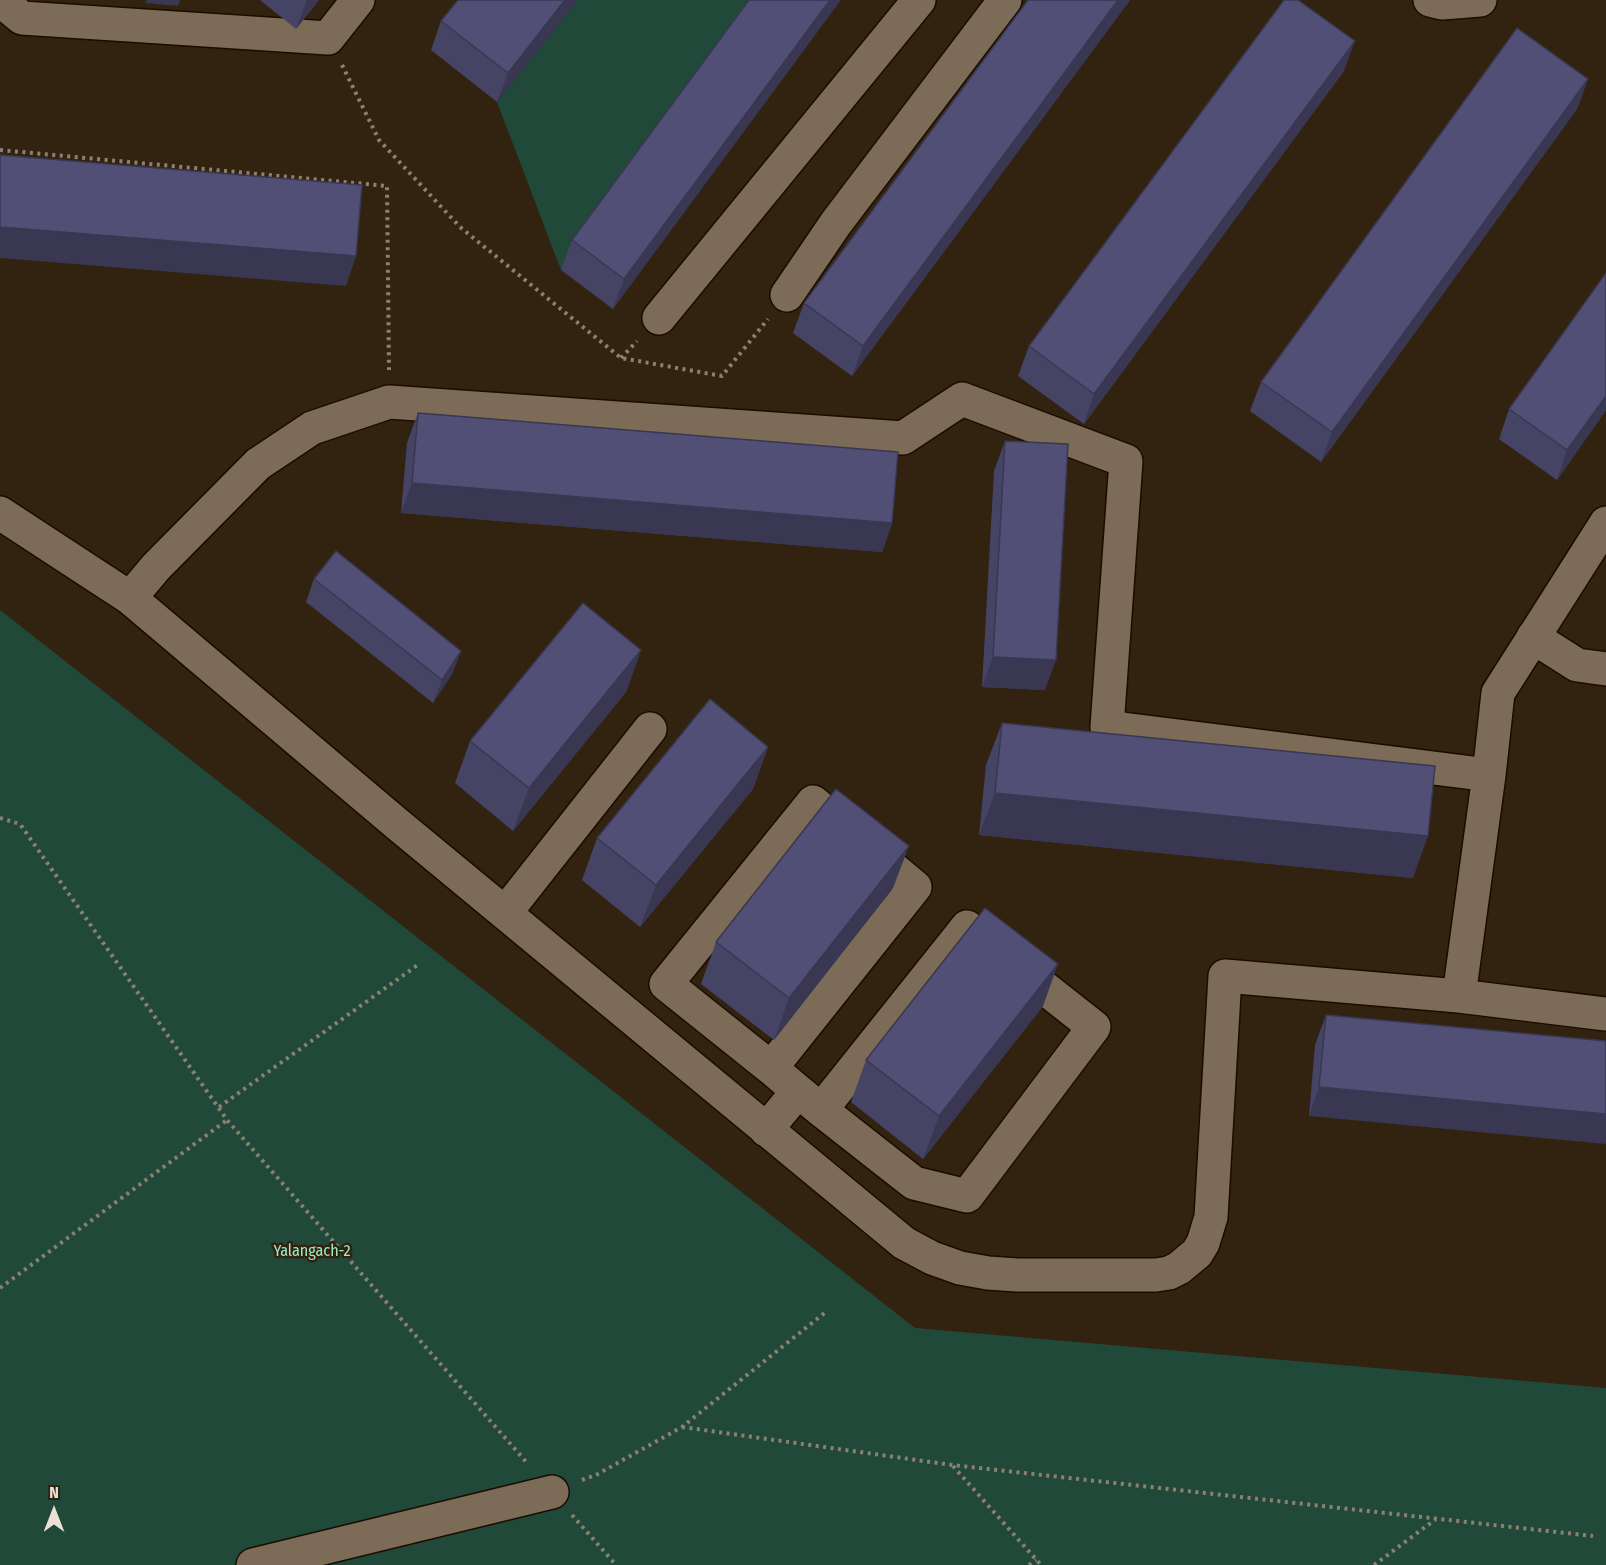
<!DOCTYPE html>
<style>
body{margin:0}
#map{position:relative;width:1606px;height:1565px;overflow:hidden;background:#322311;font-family:"Fira Sans Condensed",sans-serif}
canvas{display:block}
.north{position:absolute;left:24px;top:1481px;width:60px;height:60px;-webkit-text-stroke:4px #322311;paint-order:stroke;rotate:0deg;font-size:16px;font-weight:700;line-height:24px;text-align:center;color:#eae0d5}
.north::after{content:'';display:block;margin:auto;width:21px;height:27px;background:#eae0d5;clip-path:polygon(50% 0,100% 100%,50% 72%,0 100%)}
</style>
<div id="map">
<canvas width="1606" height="1565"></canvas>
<div class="north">N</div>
</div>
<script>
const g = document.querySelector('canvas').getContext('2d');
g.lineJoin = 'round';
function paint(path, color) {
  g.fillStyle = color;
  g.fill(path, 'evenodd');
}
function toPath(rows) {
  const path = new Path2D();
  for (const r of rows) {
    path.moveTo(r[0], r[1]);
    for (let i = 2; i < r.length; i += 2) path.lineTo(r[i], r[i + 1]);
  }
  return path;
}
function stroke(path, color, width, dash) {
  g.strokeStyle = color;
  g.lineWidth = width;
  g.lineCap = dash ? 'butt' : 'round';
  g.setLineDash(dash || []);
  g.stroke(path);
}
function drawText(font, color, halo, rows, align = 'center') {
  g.font = font + ' "Fira Sans Condensed",sans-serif';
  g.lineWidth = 5;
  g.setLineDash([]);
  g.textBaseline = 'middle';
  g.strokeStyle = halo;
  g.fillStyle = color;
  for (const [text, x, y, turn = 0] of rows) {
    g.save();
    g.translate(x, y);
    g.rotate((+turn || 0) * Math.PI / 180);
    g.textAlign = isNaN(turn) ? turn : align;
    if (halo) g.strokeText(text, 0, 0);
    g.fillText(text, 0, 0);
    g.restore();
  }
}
paint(toPath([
 [578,0,760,0,561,270,497,102],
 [0,610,915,1328,1606,1388,1606,1565,0,1565]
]), '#214939');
const minor = toPath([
 [0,0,22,18,328,38,358,0],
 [1430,0,1442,3,1480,0],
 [787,295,836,223,1005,0],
 [659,318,919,0],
 [0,513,130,598,396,823,904,1243,932,1258,960,1268,988,1273,1017,1275,1156,1275,1169,1273,1179,1268,1197,1253,1203,1243,1211,1217,1225,976,1459,996,1606,1014],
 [130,598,156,567,258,464,312,428,389,402,903,438,962,399,1126,461,1107,727,1489,775],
 [1533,637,1577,665,1606,669],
 [505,913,650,729],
 [1459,996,1489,775,1498,693,1606,523],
 [771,1068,915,887,813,802,666,984,771,1068,798,1091],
 [766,1130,798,1091,821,1110,914,1183,967,1196,1094,1027,967,927,821,1110],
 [253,1565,552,1492]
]);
stroke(minor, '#190c00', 36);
stroke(toPath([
 [342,65,379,140,460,227,621,358,722,376,768,319],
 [0,150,387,186,389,370],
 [621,358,637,341],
 [0,818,20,824,227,1120,528,1464],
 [219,1107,419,964],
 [0,1288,227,1120],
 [682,1427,952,1465,1593,1536],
 [953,1466,1041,1565],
 [582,1480,596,1475,682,1427,827,1311],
 [572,1515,616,1565],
 [1029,1565,1036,1560],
 [1374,1565,1436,1519]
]), '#8c8071', 4, [3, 4.5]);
stroke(minor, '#7c6b57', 33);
paint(toPath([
 [260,0,319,0,296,29],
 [458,0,578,0,497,102,431,50,441,21],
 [749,0,613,309,561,270,572,240],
 [1028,0,1130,0,852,376,793,333,804,303],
 [1344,71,1084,424,1018,376,1029,346],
 [1588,79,1577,109,1321,462,1250,411,1261,382],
 [1606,273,1606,410,1557,480,1499,439,1509,409],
 [418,413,892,523,882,552,401,513,407,443],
 [1005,441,1045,690,982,687,994,471],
 [314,579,461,651,452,674,433,703,306,602],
 [641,650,626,692,513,831,455,783,470,741],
 [1002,723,1413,878,979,835,986,765],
 [768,747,753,789,640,927,582,880,597,838],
 [893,888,774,1040,701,984,716,942],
 [1043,1006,923,1159,851,1102,866,1060],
 [1326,1015,1606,1041,1309,1116,1315,1045]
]), '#464465');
paint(toPath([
 [147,0,180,0,178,6,145,3],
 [307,0,319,0,296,29],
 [565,0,578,0,497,102,508,73],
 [830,0,841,0,613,309,624,279],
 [1118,0,1130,0,852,376,863,346],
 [1355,41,1344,71,1084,424,1094,394],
 [1588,79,1577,109,1321,462,1332,432],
 [0,227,356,256,346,286,0,258],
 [1606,396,1606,410,1557,480,1567,450],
 [412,483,892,523,882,552,401,513],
 [641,650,626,692,513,831,529,788],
 [461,651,452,674,433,703,442,680],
 [993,657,1056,660,1045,690,982,687],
 [768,747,753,789,640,927,656,885],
 [995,793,1428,836,1413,878,979,835],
 [909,846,893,888,774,1040,789,998],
 [1058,964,1043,1006,923,1159,939,1116],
 [1319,1087,1606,1114,1606,1144,1309,1116]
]), '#393752');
const building = toPath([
 [458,0,565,0,508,73,441,21,458,0],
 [749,0,830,0,624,279,572,240,749,0],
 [1028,0,1118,0,863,346,804,303,1028,0],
 [1284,0,1298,0,1355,41,1094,394,1029,346,1284,0],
 [1517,28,1588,79,1332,432,1261,382,1517,28],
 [0,155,362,185,356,256,0,227,0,155],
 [1606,273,1606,396,1567,450,1509,409,1606,273],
 [418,413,898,452,892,523,412,483,418,413],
 [1005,441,1068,444,1056,660,993,657,1005,441],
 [336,551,461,651,442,680,314,579,336,551],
 [583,603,641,650,529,788,470,741,583,603],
 [710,699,768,747,656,885,597,838,710,699],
 [1002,723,1435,766,1428,836,995,793,1002,723],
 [836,789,909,846,789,998,716,942,836,789],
 [985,908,1058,964,939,1116,866,1060,985,908],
 [1326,1015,1606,1041,1606,1114,1319,1087,1326,1015]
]);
paint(building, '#514f75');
stroke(building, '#393752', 1.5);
drawText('16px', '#9ceac7', '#322311', [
 ["Yalangach-2",312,1252]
]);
</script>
